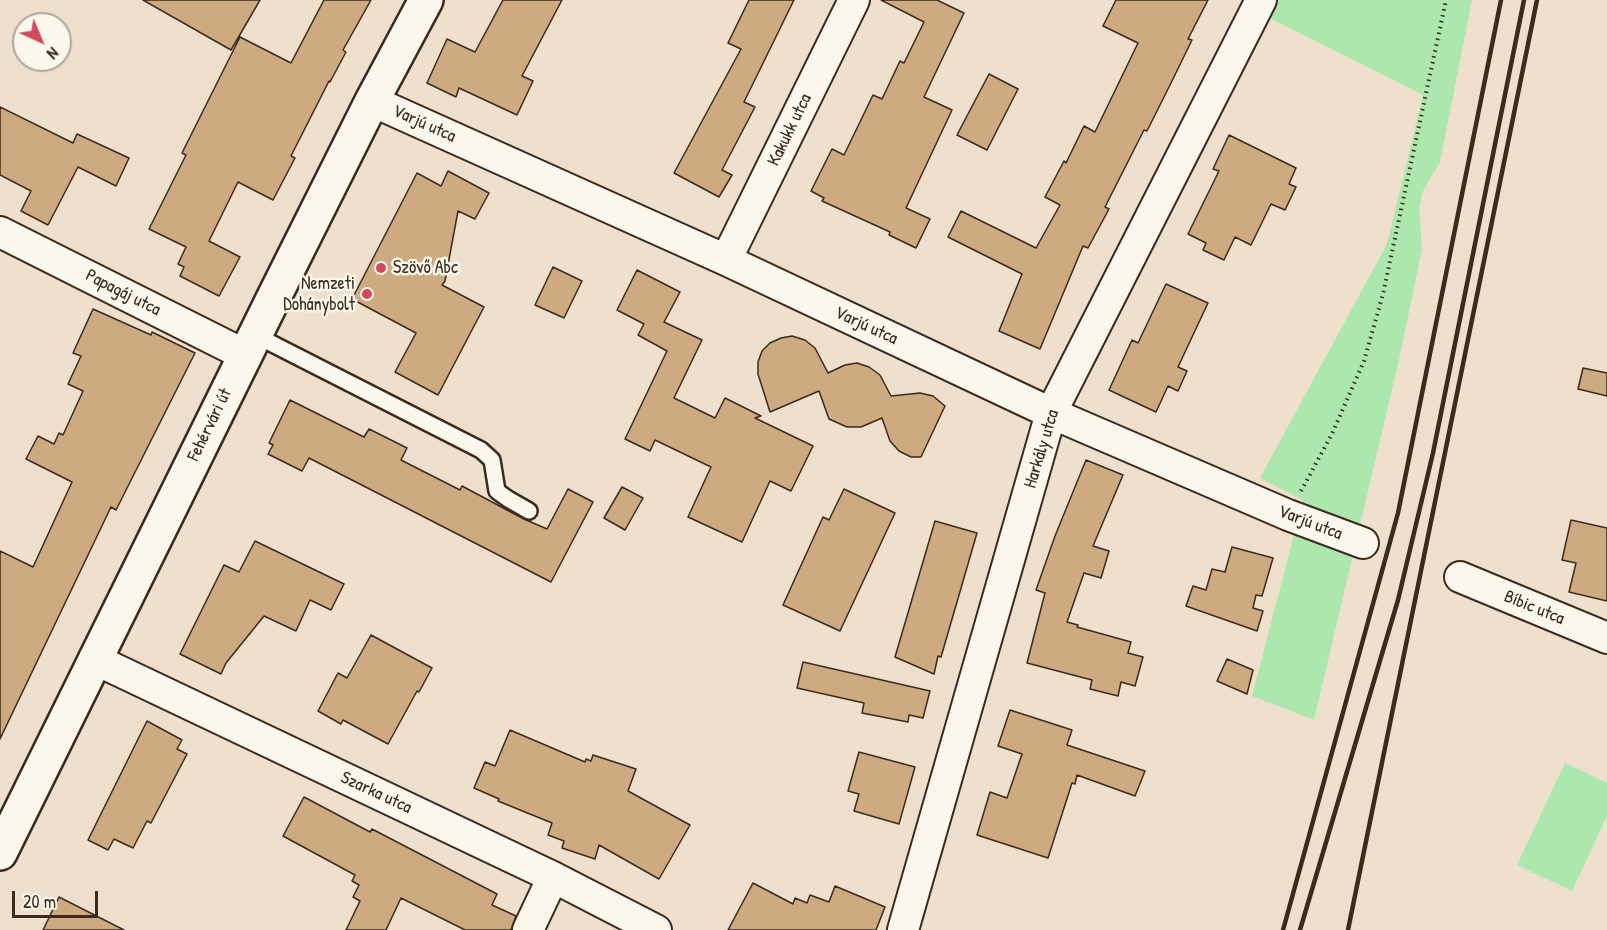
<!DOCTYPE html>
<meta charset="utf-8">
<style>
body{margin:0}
#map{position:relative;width:1607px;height:930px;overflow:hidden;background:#eee0cc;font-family:"Patrick Hand",sans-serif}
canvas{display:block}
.north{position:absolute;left:12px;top:12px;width:60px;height:60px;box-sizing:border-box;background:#fbf7ec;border:2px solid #aea59a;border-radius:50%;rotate:136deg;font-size:16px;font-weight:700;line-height:24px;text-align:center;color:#3b2a1e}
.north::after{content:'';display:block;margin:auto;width:21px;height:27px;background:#d1495b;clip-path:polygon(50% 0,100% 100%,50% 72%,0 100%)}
.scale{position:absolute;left:12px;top:891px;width:86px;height:27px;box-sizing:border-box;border:3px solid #3b2a1e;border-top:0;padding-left:8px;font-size:18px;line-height:21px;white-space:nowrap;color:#3b2a1e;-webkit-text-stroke:4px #fbf7ec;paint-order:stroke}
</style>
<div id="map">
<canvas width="1607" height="930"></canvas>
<div class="north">N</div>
<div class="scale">20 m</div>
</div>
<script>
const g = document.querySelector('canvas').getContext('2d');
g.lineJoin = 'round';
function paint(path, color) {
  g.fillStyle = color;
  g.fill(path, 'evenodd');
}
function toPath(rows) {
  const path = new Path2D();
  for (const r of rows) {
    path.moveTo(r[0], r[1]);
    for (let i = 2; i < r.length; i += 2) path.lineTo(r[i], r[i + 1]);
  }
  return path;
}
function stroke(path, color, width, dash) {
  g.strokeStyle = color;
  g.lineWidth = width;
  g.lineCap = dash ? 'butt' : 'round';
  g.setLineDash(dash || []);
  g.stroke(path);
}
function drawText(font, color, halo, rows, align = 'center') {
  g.font = font + ' "Patrick Hand",sans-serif';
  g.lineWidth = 5;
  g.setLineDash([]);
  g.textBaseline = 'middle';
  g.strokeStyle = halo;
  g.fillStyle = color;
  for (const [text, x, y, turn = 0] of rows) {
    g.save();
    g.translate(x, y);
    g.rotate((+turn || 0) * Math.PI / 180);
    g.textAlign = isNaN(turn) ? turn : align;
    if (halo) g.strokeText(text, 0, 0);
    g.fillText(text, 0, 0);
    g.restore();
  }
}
paint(toPath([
 [1268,0,1472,0,1440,162,1423,191,1419,208,1422,249,1399,360,1314,720,1252,696,1303,500,1260,478,1387,244,1423,95,1261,14],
 [1565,763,1607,783,1607,816,1572,891,1517,865]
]), '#ace8ae');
const building = toPath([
 [143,0,260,0,231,50,143,0],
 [324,0,371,0,343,50,346,52,330,82,329,81,291,156,295,158,273,200,238,182,209,241,240,257,219,296,180,276,184,267,178,264,186,247,149,229,186,155,182,153,240,37,291,63,324,0],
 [503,0,562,0,522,76,533,81,517,115,459,88,456,97,427,83,447,39,475,52,503,0],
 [749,0,794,0,744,102,755,107,722,170,732,175,719,197,674,173,741,49,728,43,749,0],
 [881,0,937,0,964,13,924,97,952,110,906,208,930,219,916,248,889,235,890,232,822,201,824,198,811,191,832,149,844,155,873,95,882,99,900,61,904,63,924,22,881,0],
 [1116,0,1208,0,1188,39,1192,40,1171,83,1147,131,1144,130,1105,207,1109,209,1088,248,1083,246,1040,349,999,331,1022,274,948,237,961,211,1036,248,1060,205,1045,197,1064,161,1066,163,1084,126,1095,132,1138,43,1103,26,1116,0],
 [989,74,1018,89,987,150,957,135,989,74],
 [0,107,73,143,77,134,129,158,116,186,78,167,48,225,21,211,31,191,0,175,0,107],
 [1229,135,1296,168,1289,184,1296,187,1285,210,1271,204,1251,245,1235,237,1224,260,1203,250,1206,243,1188,234,1219,171,1213,169,1229,135],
 [448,171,489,193,475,219,458,211,445,281,442,285,484,307,438,395,395,372,416,333,352,299,417,173,441,186,448,171],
 [553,267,582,281,564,318,535,305,553,267],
 [637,270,680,292,664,322,702,340,674,398,715,418,725,398,761,416,755,418,813,446,791,491,770,481,742,542,688,517,711,467,655,440,650,451,625,439,667,351,638,335,644,324,617,310,637,270],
 [1166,284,1208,303,1178,367,1187,371,1178,391,1168,386,1156,412,1109,390,1132,340,1138,343,1166,284],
 [93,309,151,335,152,332,195,353,116,510,111,507,0,739,0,551,33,567,72,482,26,459,38,436,54,444,59,433,63,435,83,391,68,384,81,356,73,353,93,309],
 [792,336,805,340,815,348,828,373,845,365,857,363,869,367,880,375,891,396,920,393,933,396,945,406,921,457,911,457,899,451,890,441,882,418,861,427,847,427,829,419,819,391,770,412,758,374,758,362,762,351,770,343,781,338,792,336],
 [1583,368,1607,373,1607,396,1578,389,1583,368],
 [290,400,364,437,369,429,407,448,401,460,460,490,462,486,524,519,547,529,568,489,593,502,551,582,309,458,302,471,268,454,273,445,269,443,290,400],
 [1086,460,1123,475,1093,546,1109,551,1101,578,1084,573,1067,622,1078,625,1077,627,1131,642,1128,653,1143,657,1135,686,1121,682,1118,696,1090,689,1092,680,1027,663,1045,593,1036,590,1055,536,1086,460],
 [622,487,643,498,625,530,604,518,622,487],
 [844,489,895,513,840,631,783,605,823,517,829,520,844,489],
 [1571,520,1607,528,1607,601,1569,592,1576,563,1562,560,1571,520],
 [935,521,977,533,941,657,938,656,934,674,895,657,935,521],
 [255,541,344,584,331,610,310,600,296,631,264,616,226,663,221,674,180,654,224,565,239,572,255,541],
 [1232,547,1273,558,1262,596,1256,595,1253,608,1263,611,1257,631,1186,606,1193,586,1206,590,1212,569,1225,572,1232,547],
 [371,635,432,668,419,692,417,691,388,744,343,720,341,724,318,711,338,673,347,678,371,635],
 [1227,659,1253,670,1247,694,1217,681,1227,659],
 [803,662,930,691,923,718,909,715,908,722,862,713,864,703,797,688,803,662],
 [1010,710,1072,730,1067,745,1145,771,1135,796,1077,775,1075,784,1072,783,1048,858,977,835,990,792,1007,798,1022,754,998,746,1010,710],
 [147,721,182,740,177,749,187,754,151,823,147,821,133,848,114,839,108,850,88,840,147,721],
 [510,730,585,762,586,759,591,761,593,755,636,769,628,791,690,825,659,879,599,845,595,859,562,848,564,841,548,835,552,823,498,801,499,799,474,788,485,762,495,766,510,730],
 [859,752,915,767,899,824,854,811,859,794,848,791,859,752],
 [304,797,370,832,372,829,497,894,492,905,516,916,511,930,465,930,401,898,386,930,346,930,360,901,353,897,359,885,352,881,355,875,283,836,304,797],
 [753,883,793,904,795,898,807,903,810,895,829,902,835,886,885,907,876,930,728,930,753,883],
 [59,897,124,930,43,930,59,897]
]);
paint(building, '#ceaa80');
stroke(building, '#3b2a1e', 1.5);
const lane = toPath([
 [255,335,481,450,492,460,497,491,508,499,529,511]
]);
const street = toPath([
 [372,101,726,260,1051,413,1288,515,1363,543],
 [0,232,245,355],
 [726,260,854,0],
 [1460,577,1607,638],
 [94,659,553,877,656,930],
 [528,930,553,877],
 [903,930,1051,413,1261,0]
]);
const secondary = toPath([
 [0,853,273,299,372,101,426,0]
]);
stroke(lane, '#3b2a1e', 20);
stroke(street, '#3b2a1e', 34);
stroke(secondary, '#3b2a1e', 38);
stroke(toPath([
 [1301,491,1332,434,1364,361,1383,294,1446,0]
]), '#3b2a1e', 4, [1.5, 4.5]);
stroke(lane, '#fbf7ec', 15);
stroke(street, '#fbf7ec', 30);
stroke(secondary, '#fbf7ec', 33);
stroke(toPath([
 [1283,930,1398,513,1501,0],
 [1300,930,1398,600,1433,453,1524,0],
 [1348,930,1537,0]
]), '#3b2a1e', 4.5);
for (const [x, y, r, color] of [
 [381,268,6,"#d1495b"],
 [367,294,6,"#d1495b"]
]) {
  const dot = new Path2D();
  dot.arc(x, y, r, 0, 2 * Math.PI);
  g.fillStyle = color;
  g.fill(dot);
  stroke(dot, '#fbf7ec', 2);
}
drawText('18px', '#3b2a1e', '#fbf7ec', [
 ["Varjú utca",424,124,24],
 ["Kakukk utca",790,130,-64],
 ["Papagáj utca",123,293,27],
 ["Varjú utca",866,326,25],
 ["Fehérvári út",210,425,-64],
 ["Harkály utca",1042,449,-73],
 ["Varjú utca",1310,523,21],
 ["Bíbic utca",1534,608,22],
 ["Szarka utca",376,793,25]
]);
drawText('18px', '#3b2a1e', '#fbf7ec', [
 ["Szövő Abc",393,268],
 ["Nemzeti",355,284,"right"],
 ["Dohánybolt",355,305,"right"]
], 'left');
</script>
